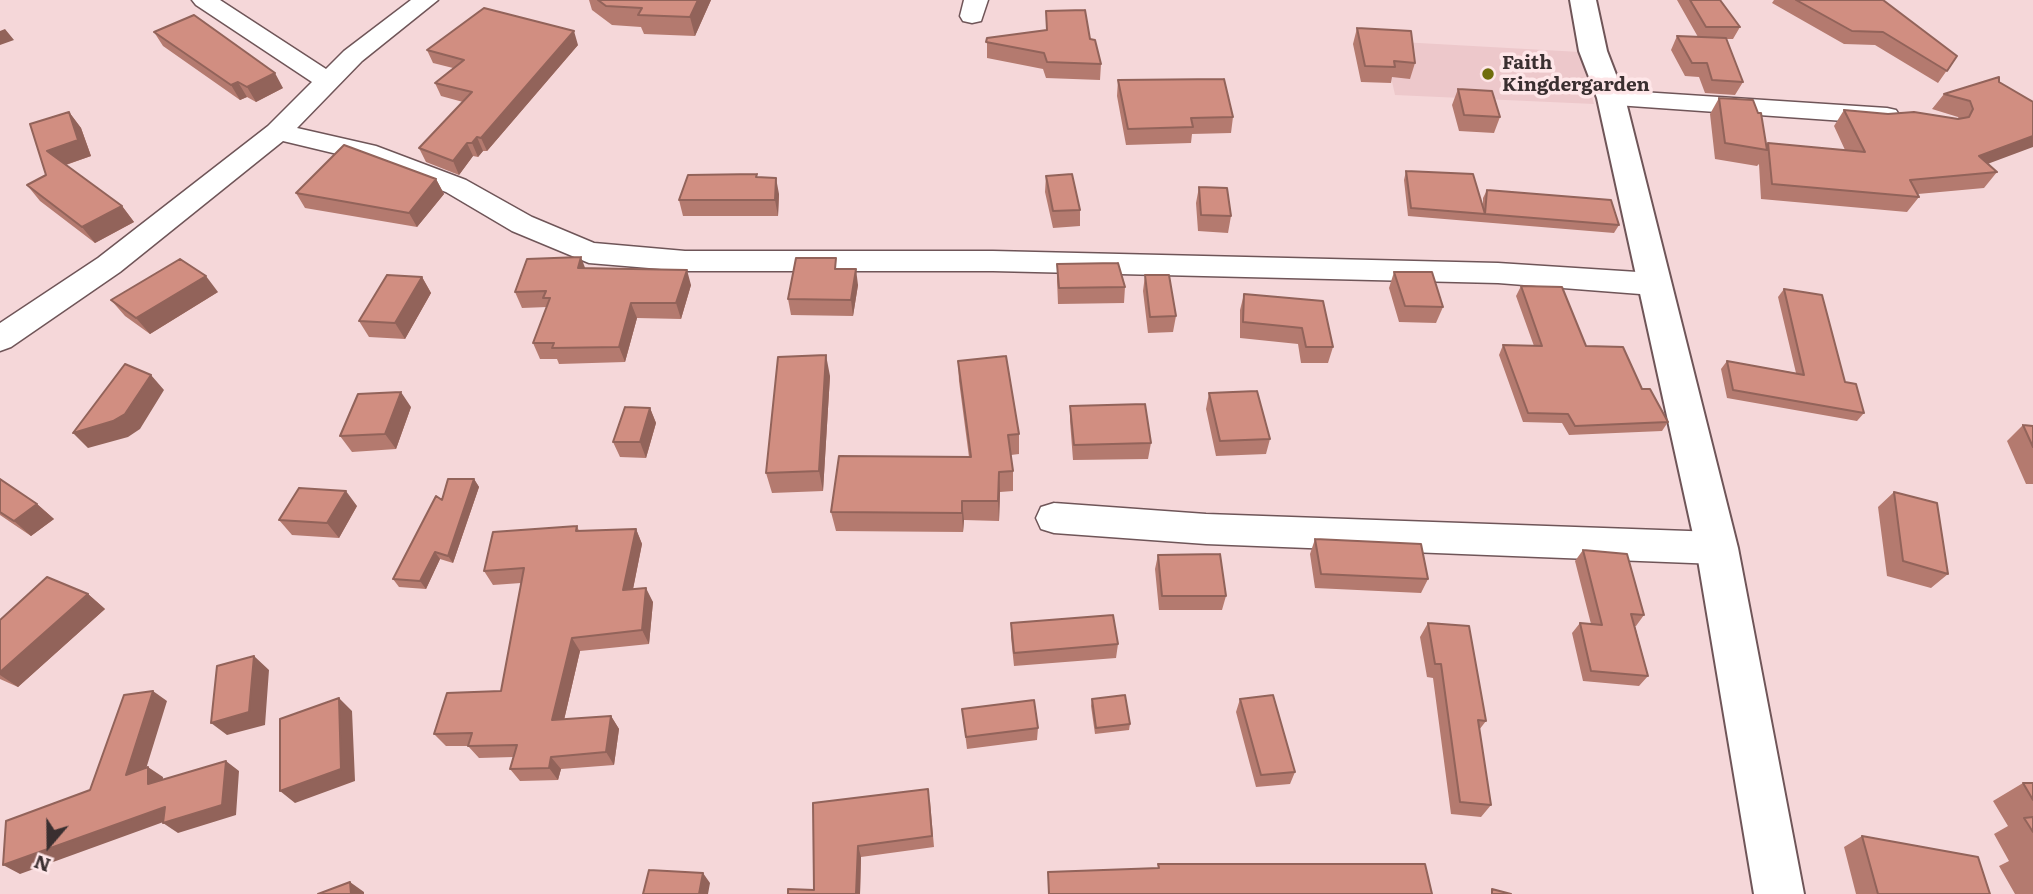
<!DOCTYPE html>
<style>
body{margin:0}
#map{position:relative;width:2033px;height:894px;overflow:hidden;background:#f5d7d9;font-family:Literata,serif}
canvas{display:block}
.north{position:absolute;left:14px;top:810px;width:70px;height:70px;-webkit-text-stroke:5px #fee6e8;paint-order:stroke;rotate:200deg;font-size:19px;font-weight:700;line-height:28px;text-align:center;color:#3a2f30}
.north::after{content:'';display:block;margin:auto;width:24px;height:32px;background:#3a2f30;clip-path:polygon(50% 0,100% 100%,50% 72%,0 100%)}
</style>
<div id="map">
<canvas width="2033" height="894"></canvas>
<div class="north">N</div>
</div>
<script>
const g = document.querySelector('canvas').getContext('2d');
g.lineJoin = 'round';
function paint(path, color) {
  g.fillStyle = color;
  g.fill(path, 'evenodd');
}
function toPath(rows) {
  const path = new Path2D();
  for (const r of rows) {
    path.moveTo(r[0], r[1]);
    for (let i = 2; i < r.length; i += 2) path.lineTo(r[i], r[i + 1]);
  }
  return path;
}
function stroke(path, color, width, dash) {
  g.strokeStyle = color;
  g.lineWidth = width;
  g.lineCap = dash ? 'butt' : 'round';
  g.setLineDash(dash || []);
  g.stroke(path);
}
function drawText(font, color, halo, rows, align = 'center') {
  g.font = font + ' Literata,serif';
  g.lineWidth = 7;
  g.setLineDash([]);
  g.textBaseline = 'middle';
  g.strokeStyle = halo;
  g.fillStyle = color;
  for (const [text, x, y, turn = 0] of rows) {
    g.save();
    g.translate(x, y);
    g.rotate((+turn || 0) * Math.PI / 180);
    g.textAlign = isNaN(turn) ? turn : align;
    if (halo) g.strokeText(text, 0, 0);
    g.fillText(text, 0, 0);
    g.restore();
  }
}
paint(toPath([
 [1383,41,1580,52,1594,104,1395,95]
]), '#edc8cb');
const street = toPath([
 [192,0,220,0,326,69,344,51,411,0,438,0,362,61,297,128,376,146,466,180,532,217,594,243,685,251,993,251,1498,263,1653,273,1664,276,1668,284,1664,292,1653,295,1498,283,993,271,685,271,589,263,512,231,446,192,358,159,283,141,120,272,11,347,0,351,0,323,98,258,268,126,312,82,196,5,192,0],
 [964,0,988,0,981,21,972,23,963,21,960,16,964,0],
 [1611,90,1887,108,1896,110,1900,116,1896,122,1887,124,1602,104,1598,98,1602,92,1611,90],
 [1054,503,1206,514,1717,532,1730,537,1736,548,1730,559,1717,564,1206,544,1054,533,1041,529,1036,518,1041,507,1054,503]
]);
const secondary = toPath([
 [1570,0,1596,0,1607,51,1625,98,1738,548,1804,894,1754,894,1696,548,1597,98,1579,51,1570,0]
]);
stroke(street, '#6f5558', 3);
stroke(secondary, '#6f5558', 4);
paint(street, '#fff');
paint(secondary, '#fff');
paint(toPath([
 [589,0,711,0,695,36,644,34,641,27,612,25,592,10],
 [1677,0,1720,0,1740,27,1733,39,1726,39,1743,82,1735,95,1705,93,1699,77,1685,76,1671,50,1677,36,1698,37],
 [1774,0,1883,0,1957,56,1938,83,1875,45,1844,44,1772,3],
 [1046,11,1090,39,1101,64,1100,80,1046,78,1043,69,987,58,987,38,1046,30],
 [1357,28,1415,63,1410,79,1392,77,1391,83,1361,82,1353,44],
 [154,32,283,88,256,102,247,97,240,100,163,46],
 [578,45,487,151,483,151,478,157,473,156,459,175,426,162,419,148,463,102,441,96,435,83,453,68,433,63,427,50],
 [1999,77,1988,164,1997,172,1984,188,1918,194,1919,197,1907,212,1761,199,1759,164,1757,166,1715,159,1710,114,1719,98,1767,145,1768,143,1845,150,1834,126,1844,110,1888,114,1959,119,1958,117,1932,109,1944,94],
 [1118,80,1233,117,1231,133,1192,134,1191,143,1126,145,1117,96],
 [1458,89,1500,117,1494,133,1459,131,1452,105],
 [69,112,81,128,91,156,66,165,122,206,134,222,95,243,40,201,27,185,46,175],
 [1406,171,1483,207,1483,198,1487,190,1619,225,1614,233,1408,216,1404,180],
 [1046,176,1080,210,1080,226,1053,228,1045,192],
 [436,179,444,194,417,227,305,208,296,193],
 [1199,187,1231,216,1228,233,1198,231,1196,203],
 [779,194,778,216,683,216,679,200],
 [1057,264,1125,287,1124,303,1058,304,1057,280],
 [585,268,691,285,681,319,637,318,625,362,559,364,557,359,540,359,533,343,547,307,522,308,515,292],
 [838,269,858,285,853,316,791,315,788,299],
 [1394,272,1443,307,1436,323,1399,322,1389,288],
 [1145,275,1176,316,1173,332,1148,333,1143,291],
 [422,277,431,293,405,339,369,337,359,321],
 [1521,286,1586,346,1642,389,1668,422,1662,431,1569,435,1562,423,1523,422,1499,355,1503,345,1534,346,1516,296],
 [1784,289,1864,413,1857,421,1727,398,1721,369,1727,361,1796,373,1778,297],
 [218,292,150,334,125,316,111,300],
 [1244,294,1323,301,1333,347,1328,363,1301,363,1298,344,1240,338,1240,310],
 [958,361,1019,434,1019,454,1011,455,1013,471,1013,491,1000,492,999,521,964,520,963,532,836,531,831,512,969,457,959,381],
 [830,376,823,491,772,493,766,473],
 [1209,393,1270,439,1266,454,1216,456,1206,409],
 [1070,406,1151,443,1148,459,1073,460,1070,421],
 [411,407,396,449,352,452,340,436],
 [650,408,656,423,646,458,620,457,613,442],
 [2023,425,2033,426,2033,484,2026,484,2007,441],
 [0,479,37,504,54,519,31,536,0,515],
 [474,479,479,487,453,563,440,559,426,589,399,587,393,579,442,500],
 [1894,492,1948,574,1931,588,1887,576,1878,507],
 [357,506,339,538,292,535,279,520],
 [577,526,579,531,636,529,642,544,633,589,653,602,649,644,580,651,564,720,611,716,619,729,614,765,561,769,558,780,520,781,510,769,513,757,479,758,468,746,446,746,434,734,501,691,521,583,493,585,484,571],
 [1315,539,1428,579,1421,593,1315,588,1310,554],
 [1583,550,1644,615,1636,626,1635,626,1648,676,1639,686,1583,681,1572,633,1580,623,1591,624,1575,561],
 [1158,555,1226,596,1222,610,1159,610,1155,569],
 [88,594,105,609,18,687,0,679,0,620],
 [1011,623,1118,644,1116,658,1014,666,1011,637],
 [1428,623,1486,721,1479,730,1491,805,1481,817,1451,814,1433,678,1427,677,1420,637],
 [1092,699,1130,724,1129,730,1095,734,1091,706],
 [1240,699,1295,772,1290,784,1256,787,1236,712],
 [962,709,1038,728,1037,740,967,749],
 [2023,783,2033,783,2033,894,2015,894,1999,866,2009,861,1994,834,2008,826,1993,801],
 [930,801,934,847,861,857,860,894,788,894,814,890,813,803],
 [1862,836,1990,894,1856,894,1844,847]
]), '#b47a6f');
paint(toPath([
 [698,0,711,0,695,36,690,17],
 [5,29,14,40,0,45,0,31],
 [574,31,578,45,487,151,481,138],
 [275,73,283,88,256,102,247,87],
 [238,82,247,97,240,100,231,85],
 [69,112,81,128,91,156,59,167,47,151],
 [2033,136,2033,147,1966,172,1979,156],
 [477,137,483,151,478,157,472,143],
 [467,143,473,156,459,175,453,161],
 [776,178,779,194,778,216,775,200],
 [436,179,444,194,417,227,409,213],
 [122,206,134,222,95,243,82,227],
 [581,257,587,273,578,268],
 [856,269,858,285,853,316,851,300],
 [687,270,691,285,681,319,676,303],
 [206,276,218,292,150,334,136,318],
 [422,277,431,293,405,339,395,323],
 [631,303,637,318,625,362,619,347],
 [826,355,830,376,823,491,819,471],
 [151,375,164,390,140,429,128,437,88,448,73,433],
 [401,392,411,407,396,449,385,434],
 [650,408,656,423,646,458,640,442],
 [999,472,1000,492,999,521,998,501],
 [474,479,479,487,453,563,448,556],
 [346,491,357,506,339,538,327,523],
 [962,501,964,520,963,532,962,513],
 [37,504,54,519,31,536,14,521],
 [636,529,642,544,630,604,623,590],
 [435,552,440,559,426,589,420,581],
 [646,588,653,602,649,644,642,630],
 [88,594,105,609,18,687,0,675,0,672],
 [572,638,580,651,561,733,552,720],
 [254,656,269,670,265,725,227,735,211,723],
 [153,691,167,701,141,785,126,775],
 [339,698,352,711,355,781,295,803,280,791],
 [611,716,619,729,614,765,606,752],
 [551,757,561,769,558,780,549,768],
 [226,761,239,771,236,815,178,833,163,823],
 [148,767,163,777,162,794,148,784],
 [165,807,180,816,20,874,3,865],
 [858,846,861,857,860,894,856,894],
 [703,873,710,883,708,894,699,894],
 [350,882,364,892,364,894,351,894]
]), '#92635a');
const building = toPath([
 [598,0,698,0,690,17,638,15,642,8,606,6,598,0],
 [1690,0,1720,0,1740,27,1706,27,1690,0],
 [1796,0,1883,0,1957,56,1947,71,1883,32,1852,31,1796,0],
 [484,8,574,31,481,138,477,137,472,143,467,143,453,161,419,148,472,92,435,83,464,60,427,50,484,8],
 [1085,10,1090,39,1095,40,1101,64,1047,62,1044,53,986,42,987,38,1047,30,1046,11,1085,10],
 [194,15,275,73,247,87,238,82,231,85,154,32,194,15],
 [1357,28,1411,31,1415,63,1394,61,1395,67,1365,66,1357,28],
 [1677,36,1726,38,1743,82,1712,80,1707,63,1692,63,1677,36],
 [1999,77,1999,82,2033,102,2033,136,1979,156,1997,172,1910,180,1919,197,1772,184,1768,143,1865,152,1844,110,1888,114,1914,112,1958,119,1969,117,1973,109,1970,101,1944,94,1999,77],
 [1224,79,1233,117,1191,118,1193,127,1128,129,1118,80,1224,79],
 [1458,89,1492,91,1500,117,1464,115,1458,89],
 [1719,98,1753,100,1758,113,1761,113,1767,150,1725,143,1719,98],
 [69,112,78,140,47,151,122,206,82,227,27,185,46,175,30,124,69,112],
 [344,145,436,179,409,213,296,193,344,145],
 [1406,171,1473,174,1485,214,1411,208,1406,171],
 [757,174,756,177,776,178,775,200,679,200,688,175,757,174],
 [1072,174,1080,210,1053,211,1046,176,1072,174],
 [1199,187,1227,188,1231,216,1201,215,1199,187],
 [1487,190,1611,200,1619,225,1485,214,1487,190],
 [581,257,578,268,687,270,676,303,631,303,619,347,552,348,554,343,533,343,550,298,543,298,546,291,515,292,527,259,581,257],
 [796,258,836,258,835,269,856,269,851,300,788,299,796,258],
 [180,259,206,276,136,318,111,300,180,259],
 [1118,263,1125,287,1059,288,1057,264,1118,263],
 [1394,272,1432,272,1443,307,1405,306,1394,272],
 [387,275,422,277,395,323,359,321,387,275],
 [1145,275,1169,275,1176,316,1150,317,1145,275],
 [1521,286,1562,287,1586,346,1623,347,1642,389,1650,389,1668,422,1575,426,1568,414,1528,413,1503,345,1542,346,1521,286],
 [1784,289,1822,295,1845,382,1856,384,1864,413,1733,390,1727,361,1804,375,1784,289],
 [1244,294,1323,301,1333,347,1306,347,1302,328,1243,322,1244,294],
 [826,355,819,471,766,473,778,357,826,355],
 [1006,356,1019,434,1008,435,1013,471,999,472,998,501,962,501,962,513,831,512,839,456,971,457,958,361,1006,356],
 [125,364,151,375,125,414,113,421,73,433,125,364],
 [1257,391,1270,439,1220,441,1209,393,1257,391],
 [401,392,385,434,340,436,358,394,401,392],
 [1145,404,1151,443,1074,445,1070,406,1145,404],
 [625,407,650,408,640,442,613,442,625,407],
 [2023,425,2033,426,2033,447,2023,425],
 [0,479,37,504,14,521,0,512,0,479],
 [448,479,474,479,448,556,435,552,420,581,393,579,436,496,442,500,448,479],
 [299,488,346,491,327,523,279,520,299,488],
 [1894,492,1937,503,1948,574,1903,561,1894,492],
 [577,526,576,531,636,529,623,590,646,588,642,630,572,638,552,720,611,716,606,752,551,757,549,768,510,769,517,745,468,746,472,733,434,734,447,693,501,691,524,568,484,571,493,532,577,526],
 [1315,539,1421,544,1428,579,1321,574,1315,539],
 [1583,550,1627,554,1644,615,1631,614,1648,676,1591,671,1580,623,1602,625,1583,550],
 [1220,554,1226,596,1162,596,1158,555,1220,554],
 [47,577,88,594,0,672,0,620,47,577],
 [1113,615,1118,644,1014,653,1011,623,1113,615],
 [1428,623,1469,626,1486,721,1478,720,1491,805,1460,802,1441,664,1435,664,1428,623],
 [254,656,249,712,211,723,217,666,254,656],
 [153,691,126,775,148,767,148,784,226,761,222,805,163,823,165,807,3,865,6,821,90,790,124,695,153,691],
 [1125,695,1130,724,1096,728,1092,699,1125,695],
 [1273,695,1295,772,1261,775,1240,699,1273,695],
 [339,698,341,769,280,791,280,719,339,698],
 [1034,700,1038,728,966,737,962,709,1034,700],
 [2023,783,2033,783,2033,800,2023,783],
 [928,789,932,836,858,846,856,894,788,894,788,889,814,890,813,803,928,789],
 [2033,817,2033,832,2024,818,2033,817],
 [1862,836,1978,857,1990,894,1878,894,1862,836],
 [1158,864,1425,864,1432,894,1049,894,1048,872,1159,868,1158,864],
 [649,870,703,873,699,894,643,894,649,870],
 [350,882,351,894,318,894,350,882],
 [1492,889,1511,894,1492,894,1492,889]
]);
paint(building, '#d18e81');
stroke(building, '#92635a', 2);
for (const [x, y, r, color] of [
 [1488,74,7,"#706d0c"]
]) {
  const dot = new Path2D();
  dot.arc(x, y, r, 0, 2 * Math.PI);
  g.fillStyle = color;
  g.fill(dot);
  stroke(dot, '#fee6e8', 2.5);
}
drawText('bold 19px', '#3a2f30', '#fee6e8', [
 ["Faith",1502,63],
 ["Kingdergarden",1502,85]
], 'left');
</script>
